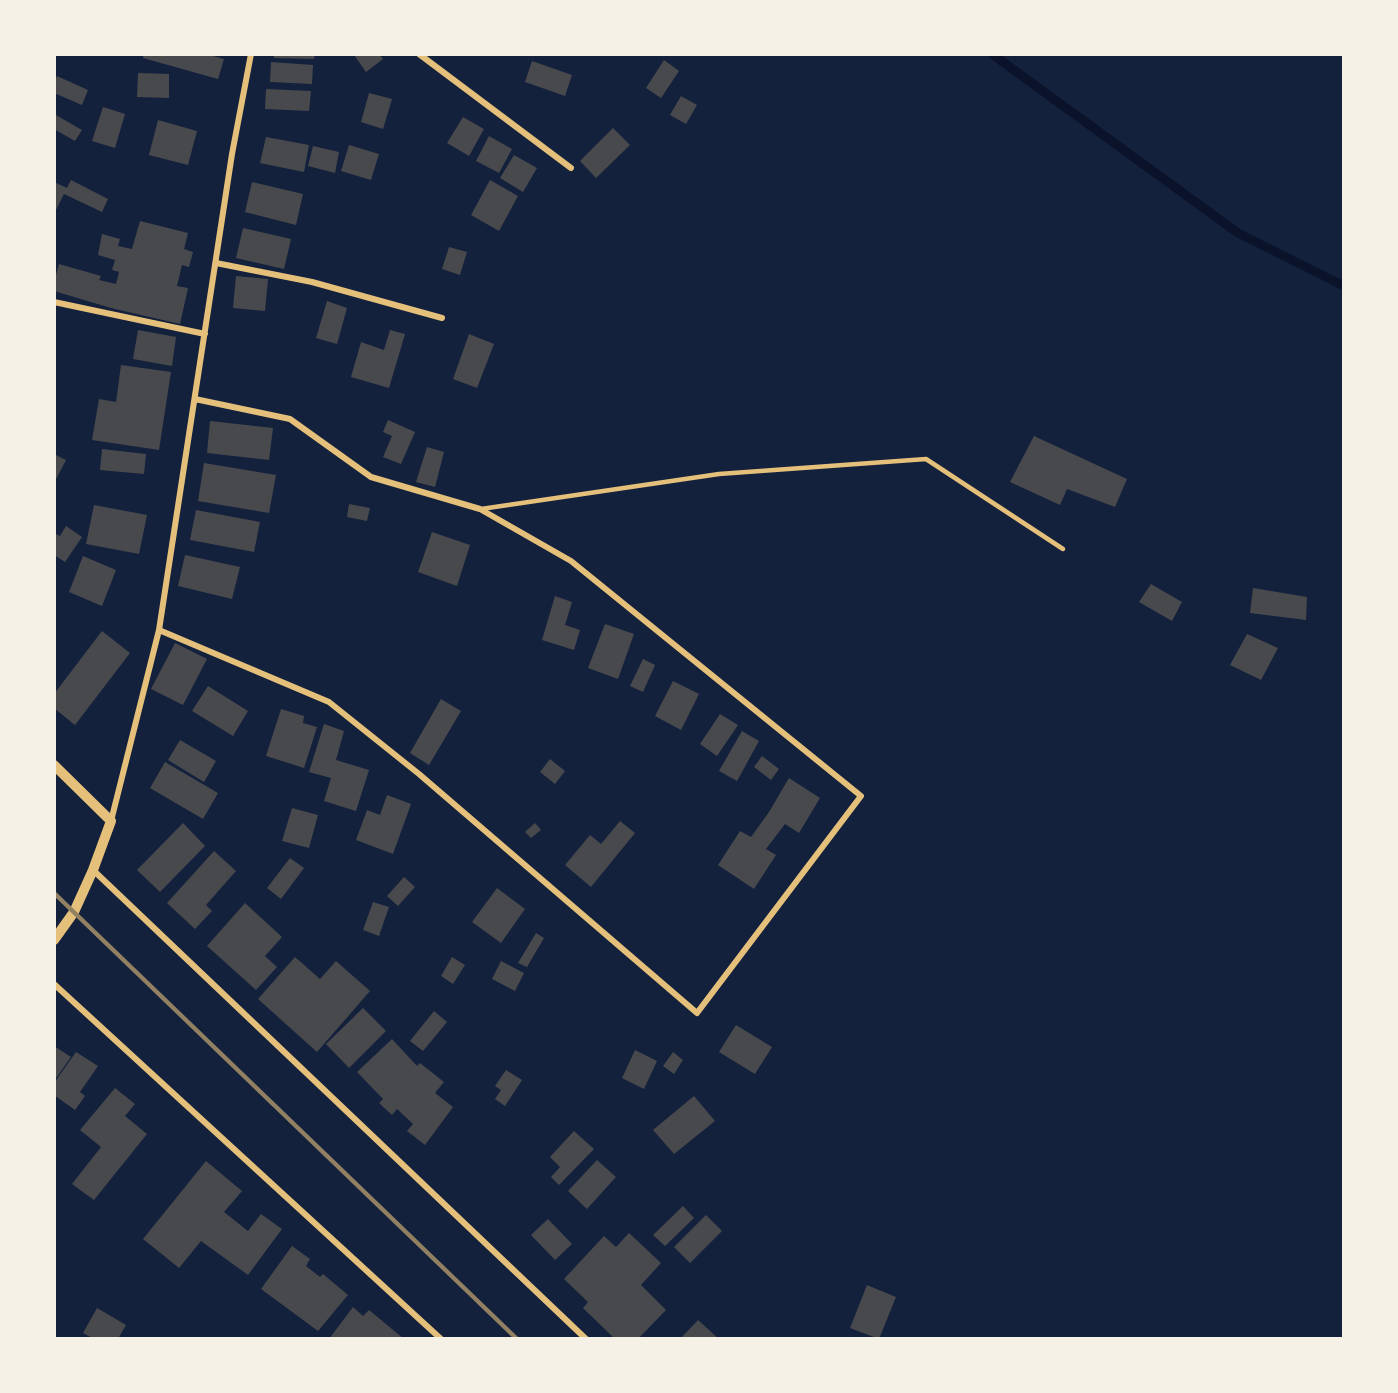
<!DOCTYPE html>
<style>
body{margin:0}
#map{position:relative;width:1398px;height:1393px;overflow:hidden;background:#14213d;font-family:Arial,sans-serif}
canvas{display:block}
.frame{position:absolute;inset:0;border:56px solid #f6f1e7;pointer-events:none}
</style>
<div id="map">
<canvas width="1398" height="1393"></canvas>
<div class="frame"></div>
</div>
<script>
const g = document.querySelector('canvas').getContext('2d');
g.lineJoin = 'round';
function toPath(rows) {
  const path = new Path2D();
  for (const r of rows) {
    path.moveTo(r[0], r[1]);
    for (let i = 2; i < r.length; i += 2) path.lineTo(r[i], r[i + 1]);
  }
  return path;
}
function stroke(path, color, width, dash) {
  g.strokeStyle = color;
  g.lineWidth = width;
  g.lineCap = dash ? 'butt' : 'round';
  g.setLineDash(dash || []);
  g.stroke(path);
}
function paint(path, color) {
  g.fillStyle = color;
  g.fill(path, 'evenodd');
}
stroke(toPath([
 [992,54,1238,233,1344,286]
]), '#0b132b', 9);
paint(toPath([
 [144,54,206,54,224,59,218,79,143,58],
 [274,54,315,54,314,59,274,58],
 [356,54,379,54,383,59,366,72,354,55],
 [664,60,679,71,661,98,646,88],
 [532,61,572,75,565,96,525,82],
 [271,62,313,65,312,84,270,82],
 [138,73,169,74,169,98,137,97],
 [57,76,88,90,82,105,54,93,54,83],
 [266,89,311,91,309,111,265,109],
 [369,93,392,99,383,129,361,122],
 [681,96,697,105,686,124,670,115],
 [103,107,125,114,115,148,92,141],
 [54,114,82,130,75,141,54,129],
 [463,117,484,129,469,156,447,143],
 [158,120,197,131,188,165,149,155],
 [613,128,630,145,596,178,580,161],
 [489,136,512,149,499,173,476,161],
 [266,137,309,145,304,172,260,163],
 [349,145,379,154,371,180,341,171],
 [313,146,339,152,335,173,308,166],
 [514,155,537,168,523,192,500,178],
 [71,180,108,199,102,212,64,194,56,210,54,208,54,182,67,188],
 [490,180,518,196,499,231,471,215],
 [252,182,303,194,296,225,245,212],
 [140,221,188,233,184,249,193,252,189,267,182,265,177,286,188,288,180,324,111,308,54,291,54,282,59,264,101,276,99,280,116,284,119,272,112,270,115,260,98,255,102,234,120,239,118,246,132,249],
 [243,228,291,239,284,269,236,258],
 [449,247,467,252,460,275,442,269],
 [236,276,268,279,265,311,233,308],
 [327,301,347,308,337,344,316,338],
 [138,330,176,337,172,366,133,359],
 [390,330,405,334,389,388,351,377,361,342,384,350],
 [469,334,494,344,477,388,453,379],
 [121,365,171,372,159,450,92,440,99,399,116,402],
 [388,420,415,432,401,464,383,457,392,436,383,432],
 [210,421,273,428,269,460,207,453],
 [1034,436,1127,479,1115,507,1067,489,1060,505,1010,482],
 [427,447,444,452,435,487,416,482],
 [102,449,146,454,144,474,100,470],
 [54,454,66,460,54,483],
 [204,463,276,475,269,513,198,501],
 [349,504,370,508,367,521,347,517],
 [94,505,147,515,139,554,86,544],
 [196,510,260,522,254,552,190,540],
 [66,526,82,537,65,562,54,555,54,533,60,536],
 [432,532,470,545,457,586,418,572],
 [185,555,240,567,232,599,178,586],
 [83,556,116,570,102,606,69,592],
 [1151,584,1182,602,1172,621,1139,602],
 [1253,588,1307,597,1306,620,1250,613],
 [555,596,572,602,565,625,580,630,574,650,542,640],
 [605,624,634,634,618,679,588,668],
 [102,631,130,653,75,725,54,708,54,694],
 [1247,634,1278,648,1261,680,1230,665],
 [175,643,207,659,183,705,151,689],
 [643,659,655,665,643,692,630,686],
 [673,681,699,694,681,730,655,716],
 [208,686,248,711,233,736,192,711],
 [441,699,461,711,429,765,410,753],
 [281,709,304,716,303,723,317,727,304,768,266,756],
 [720,714,738,725,717,756,700,744],
 [324,724,344,731,336,760,369,770,356,811,324,801,331,778,309,772],
 [742,731,759,741,737,781,719,771],
 [180,740,216,761,204,782,168,760],
 [762,756,779,769,771,780,754,767],
 [550,759,565,771,555,784,540,772],
 [165,762,218,793,203,819,150,788],
 [789,778,820,798,799,833,785,824,766,849,776,855,754,889,718,865,740,831,751,837,769,812],
 [387,795,411,804,393,854,356,840,367,810,380,815],
 [292,808,318,815,309,848,282,841],
 [620,821,635,833,591,887,565,865,590,835,601,844],
 [183,823,205,846,160,892,137,870],
 [535,823,541,830,531,838,525,832],
 [214,851,236,871,206,905,212,911,195,929,167,903],
 [290,858,304,868,281,899,267,888],
 [404,877,415,887,398,906,387,896],
 [497,888,525,909,501,943,472,922],
 [373,902,389,907,379,936,363,930],
 [245,903,282,937,265,956,277,967,256,990,207,946],
 [536,933,544,938,527,967,518,963],
 [295,957,320,979,336,961,370,991,317,1052,258,999],
 [452,957,465,965,453,984,441,976],
 [501,961,524,973,515,991,492,979],
 [363,1008,386,1031,349,1068,326,1044],
 [434,1011,447,1022,423,1051,410,1041],
 [736,1025,772,1047,755,1074,719,1052],
 [392,1039,417,1066,420,1063,444,1082,435,1093,453,1107,425,1145,407,1131,413,1124,397,1109,392,1115,379,1103,383,1099,357,1072],
 [54,1046,71,1057,54,1081],
 [635,1050,657,1061,644,1089,622,1078],
 [76,1052,98,1066,80,1092,85,1096,75,1110,54,1095,54,1083],
 [673,1052,683,1060,674,1074,663,1066],
 [506,1070,522,1080,505,1106,495,1099,501,1090,495,1086],
 [115,1088,135,1104,125,1116,147,1134,94,1200,72,1184,101,1147,80,1130],
 [694,1096,715,1121,674,1154,653,1130],
 [574,1131,594,1149,559,1185,551,1177,560,1167,550,1157],
 [597,1160,616,1177,587,1209,568,1191],
 [206,1161,242,1191,224,1212,248,1231,261,1214,282,1229,248,1275,201,1241,179,1268,143,1239],
 [683,1206,694,1218,665,1246,653,1235],
 [706,1215,722,1231,690,1263,674,1247],
 [548,1219,572,1244,555,1260,531,1235],
 [629,1233,661,1263,641,1285,666,1310,638,1339,615,1339,583,1308,588,1302,564,1279,604,1236,616,1247],
 [292,1246,310,1259,306,1266,320,1277,323,1274,348,1295,318,1331,261,1289],
 [867,1285,896,1297,879,1339,850,1328],
 [353,1307,363,1316,369,1310,404,1339,329,1339],
 [97,1308,126,1325,118,1339,94,1339,83,1333],
 [698,1320,719,1339,680,1339]
]), '#48494c');
stroke(toPath([
 [481,509,719,474,926,459,1063,549]
]), '#e5c07b', 4.5);
stroke(toPath([
 [419,54,571,168],
 [216,263,312,282,442,318],
 [54,302,205,334],
 [159,630,329,702,419,774,697,1013,861,796,571,561,480,509,371,477,290,419,195,399],
 [111,821,159,630,232,154,251,54],
 [93,870,586,1339],
 [54,984,441,1339]
]), '#e5c07b', 6);
stroke(toPath([
 [54,765,111,821,93,870,74,912,54,940]
]), '#e5c07b', 10);
stroke(toPath([
 [54,893,517,1339]
]), '#918062', 4.5);
</script>
